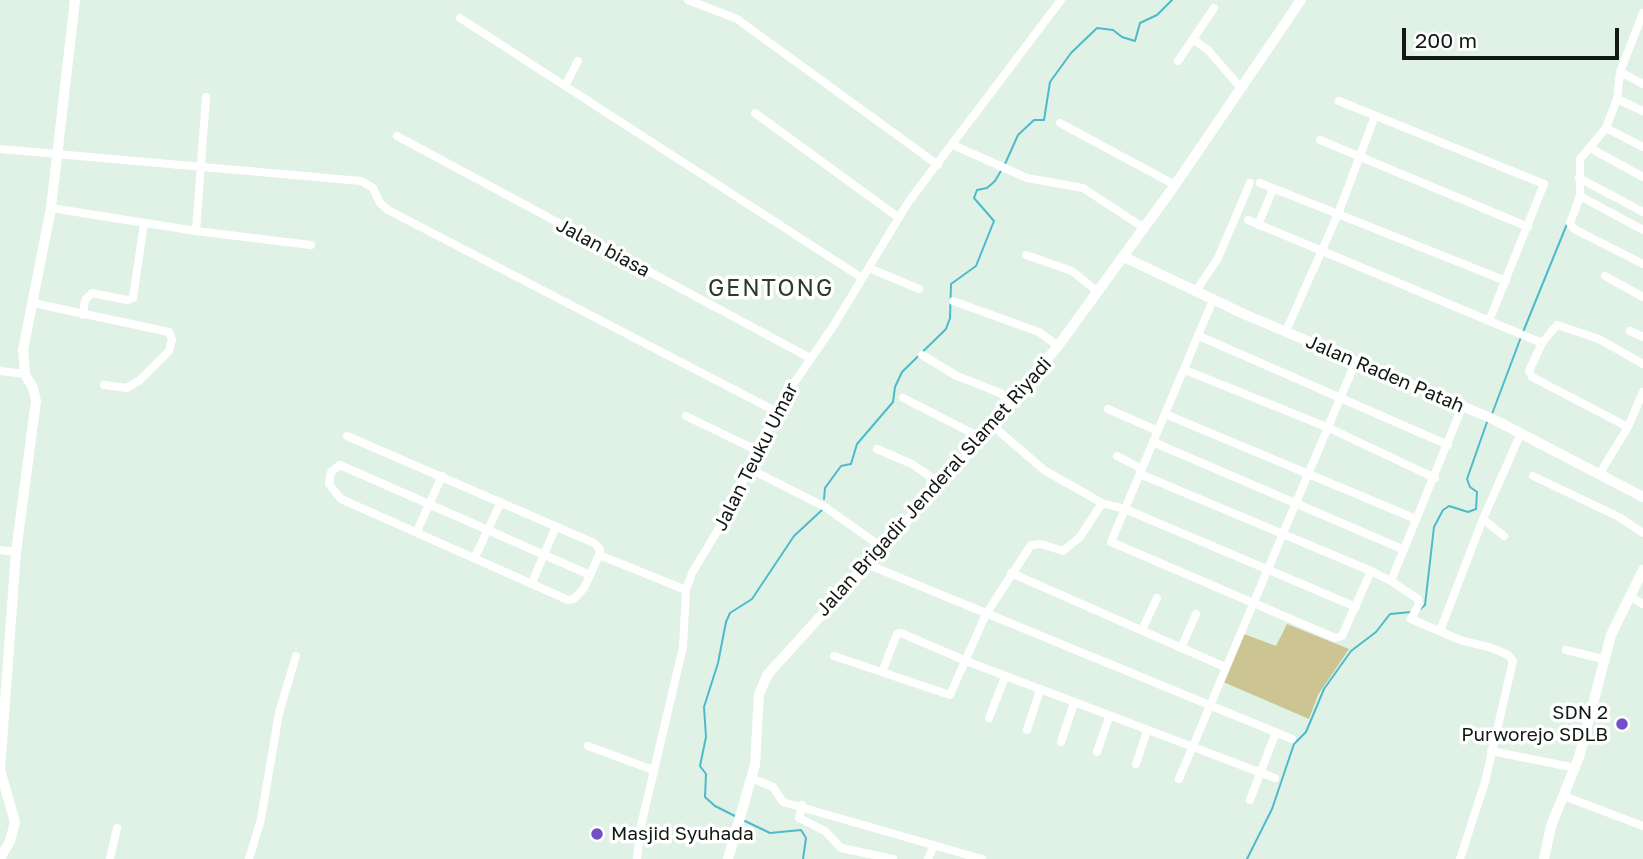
<!DOCTYPE html>
<style>
body{margin:0}
#map{position:relative;width:1643px;height:859px;overflow:hidden;background:#e0f2e5;font-family:"Golos Text",sans-serif}
canvas{display:block}
.scale{position:absolute;left:1402px;top:28px;width:217px;height:32px;box-sizing:border-box;border:4px solid #121914;border-top:0;padding-left:9px;font-size:21px;line-height:24px;white-space:nowrap;color:#121914;-webkit-text-stroke:5px #fff;paint-order:stroke}
</style>
<div id="map">
<canvas width="1643" height="859"></canvas>
<div class="scale">200 m</div>
</div>
<script>
const g = document.querySelector('canvas').getContext('2d');
g.lineJoin = 'round';
function paint(path, color) {
  g.fillStyle = color;
  g.fill(path, 'evenodd');
}
function toPath(rows) {
  const path = new Path2D();
  for (const r of rows) {
    path.moveTo(r[0], r[1]);
    for (let i = 2; i < r.length; i += 2) path.lineTo(r[i], r[i + 1]);
  }
  return path;
}
function stroke(path, color, width, dash) {
  g.strokeStyle = color;
  g.lineWidth = width;
  g.lineCap = dash ? 'butt' : 'round';
  g.setLineDash(dash || []);
  g.stroke(path);
}
function drawText(font, color, halo, rows, align = 'center') {
  g.font = font + ' "Golos Text",sans-serif';
  g.lineWidth = 7;
  g.setLineDash([]);
  g.textBaseline = 'middle';
  g.strokeStyle = halo;
  g.fillStyle = color;
  for (const [text, x, y, turn = 0] of rows) {
    g.save();
    g.translate(x, y);
    g.rotate((+turn || 0) * Math.PI / 180);
    g.textAlign = isNaN(turn) ? turn : align;
    if (halo) g.strokeText(text, 0, 0);
    g.fillText(text, 0, 0);
    g.restore();
  }
}
paint(toPath([
 [1287,624,1349,649,1318,695,1309,719,1221,681,1244,634,1276,646]
]), '#ccc492');
stroke(toPath([
 [1005,164,1018,135,1034,120,1044,120,1050,82,1071,53,1097,28,1113,30,1122,37,1135,41,1140,23,1157,15,1172,0],
 [1523,332,1567,224],
 [1492,414,1521,337],
 [824,499,825,488,841,466,851,464,857,444,893,402,895,387,902,372,946,329,950,318,951,284,976,266,994,221,974,198,977,190,987,188,995,181,1002,169],
 [1417,612,1425,605,1434,527,1443,510,1449,506,1468,512,1476,509,1477,492,1470,487,1467,479,1487,422],
 [737,817,715,806,705,797,706,774,700,766,706,737,704,707,718,663,726,622,730,613,752,599,794,536,822,510],
 [745,821,770,833,801,830,806,838,803,859],
 [1247,859,1272,809,1294,744,1306,732,1324,689,1351,651,1376,632,1390,614,1411,612]
]), '#4dbacc', 2);
stroke(toPath([
 [688,0,737,19,938,165],
 [460,18,862,278],
 [1194,40,1208,50,1240,87],
 [1178,61,1214,8],
 [1620,72,1643,13],
 [1643,84,1620,72,1617,99,1606,128,1580,159,1580,196,1570,223,1574,229,1643,264],
 [565,86,578,61],
 [1617,99,1643,111],
 [1339,101,1544,184,1489,321],
 [755,113,899,218],
 [1060,123,1175,185],
 [1606,128,1643,147],
 [397,136,810,358],
 [1320,140,1528,227],
 [953,145,1027,178,1083,188,1144,228],
 [1590,148,1643,177],
 [0,149,361,181,373,188,380,203,388,210,779,413],
 [1579,178,1643,212],
 [1260,183,1506,281],
 [1580,196,1643,230],
 [51,208,196,231,311,245],
 [1248,220,1542,343],
 [1258,225,1273,189],
 [196,231,206,97],
 [1026,255,1072,271,1098,292],
 [869,268,919,289],
 [1605,276,1643,297],
 [1196,291,1218,258,1250,183],
 [953,301,1039,332,1058,346],
 [33,303,169,332,172,339,169,351,140,380,127,388,104,385],
 [83,315,85,300,92,293,127,300,133,298,144,223],
 [1286,331,1338,214,1375,116],
 [1630,331,1643,337],
 [1199,336,1448,445],
 [922,355,957,376,1000,393,1013,403],
 [1185,370,1329,428,1435,478],
 [0,371,25,374],
 [903,398,982,438],
 [1108,409,1158,431],
 [1165,414,1416,519],
 [686,416,756,450],
 [993,426,1044,470,1102,503],
 [1628,427,1532,377,1529,371,1542,343,1557,325,1599,339,1643,364],
 [347,436,594,543,600,549,599,555,590,575,584,588,574,599,568,600,341,499,329,484,331,472,340,465,590,575],
 [1153,442,1402,549],
 [877,449,912,464,931,477,938,487],
 [1117,456,1142,469],
 [748,468,825,507,883,548],
 [1600,473,1628,427,1643,392],
 [1140,474,1371,571,1342,636,1335,638,1111,542,1213,300],
 [1533,476,1619,517,1643,533],
 [1483,519,1504,536],
 [417,531,442,476],
 [0,550,16,552],
 [599,555,686,590],
 [475,557,501,502],
 [869,565,1292,739],
 [1371,571,1391,581,1462,407],
 [1011,573,1225,667],
 [1391,581,1418,599,1419,604,1411,619,1460,640,1492,648,1508,655,1513,661,1485,782,1460,859],
 [532,583,556,526],
 [1629,596,1643,604],
 [1142,630,1157,598],
 [1440,631,1483,519,1521,433],
 [1181,648,1196,614],
 [1566,650,1603,659],
 [834,656,950,695,986,614,1031,545,1041,544,1063,551,1080,537,1102,503,1125,509,1356,607],
 [882,672,897,634,901,633,966,661,1275,778],
 [989,718,1005,677],
 [1027,730,1040,690],
 [1061,742,1074,703],
 [588,746,653,770],
 [1491,751,1576,768],
 [1097,752,1109,717],
 [1136,764,1147,731],
 [751,778,773,787,783,802,982,859],
 [1179,779,1356,361],
 [1564,796,1643,826],
 [1250,800,1276,732],
 [802,805,799,818,825,831,841,848,893,859],
 [110,859,117,828],
 [249,859,261,819,279,713,296,656],
 [637,859,640,830,683,647,686,590,692,573,733,505,756,450,790,389,834,325,909,201,1061,0],
 [928,859,934,845]
]), '#fff', 8);
stroke(toPath([
 [1124,257,1246,315,1493,419,1643,497],
 [0,858,10,841,15,822,0,770,16,552,36,401,33,388,25,374,23,350,51,208,75,0],
 [728,859,755,765,759,694,768,674,982,438,1058,346,1175,185,1301,0],
 [1544,859,1551,826,1579,757,1611,635,1643,570]
]), '#fff', 10);
for (const [x, y, r, color] of [
 [1622,724,7,"#7350c9"],
 [597,834,7,"#7350c9"]
]) {
  const dot = new Path2D();
  dot.arc(x, y, r, 0, 2 * Math.PI);
  g.fillStyle = color;
  g.fill(dot);
  stroke(dot, '#fff', 2.5);
}
drawText('19px', '#121914', '#fff', [
 ["Jalan biasa",603,248,28],
 ["Jalan Raden Patah",1385,374,23],
 ["Jalan Teuku Umar",756,457,-63],
 ["Jalan Brigadir Jenderal Slamet Riyadi",934,487,-48]
]);
drawText('19px', '#121914', '#fff', [
 ["SDN 2",1608,713],
 ["Purworejo SDLB",1608,735],
 ["Masjid Syuhada",611,834,"left"]
], 'right');
g.letterSpacing = '2px';
drawText('23px', '#2b3930', '#fff', [
 ["GENTONG",771,289]
]);
g.letterSpacing = '0px';
</script>
